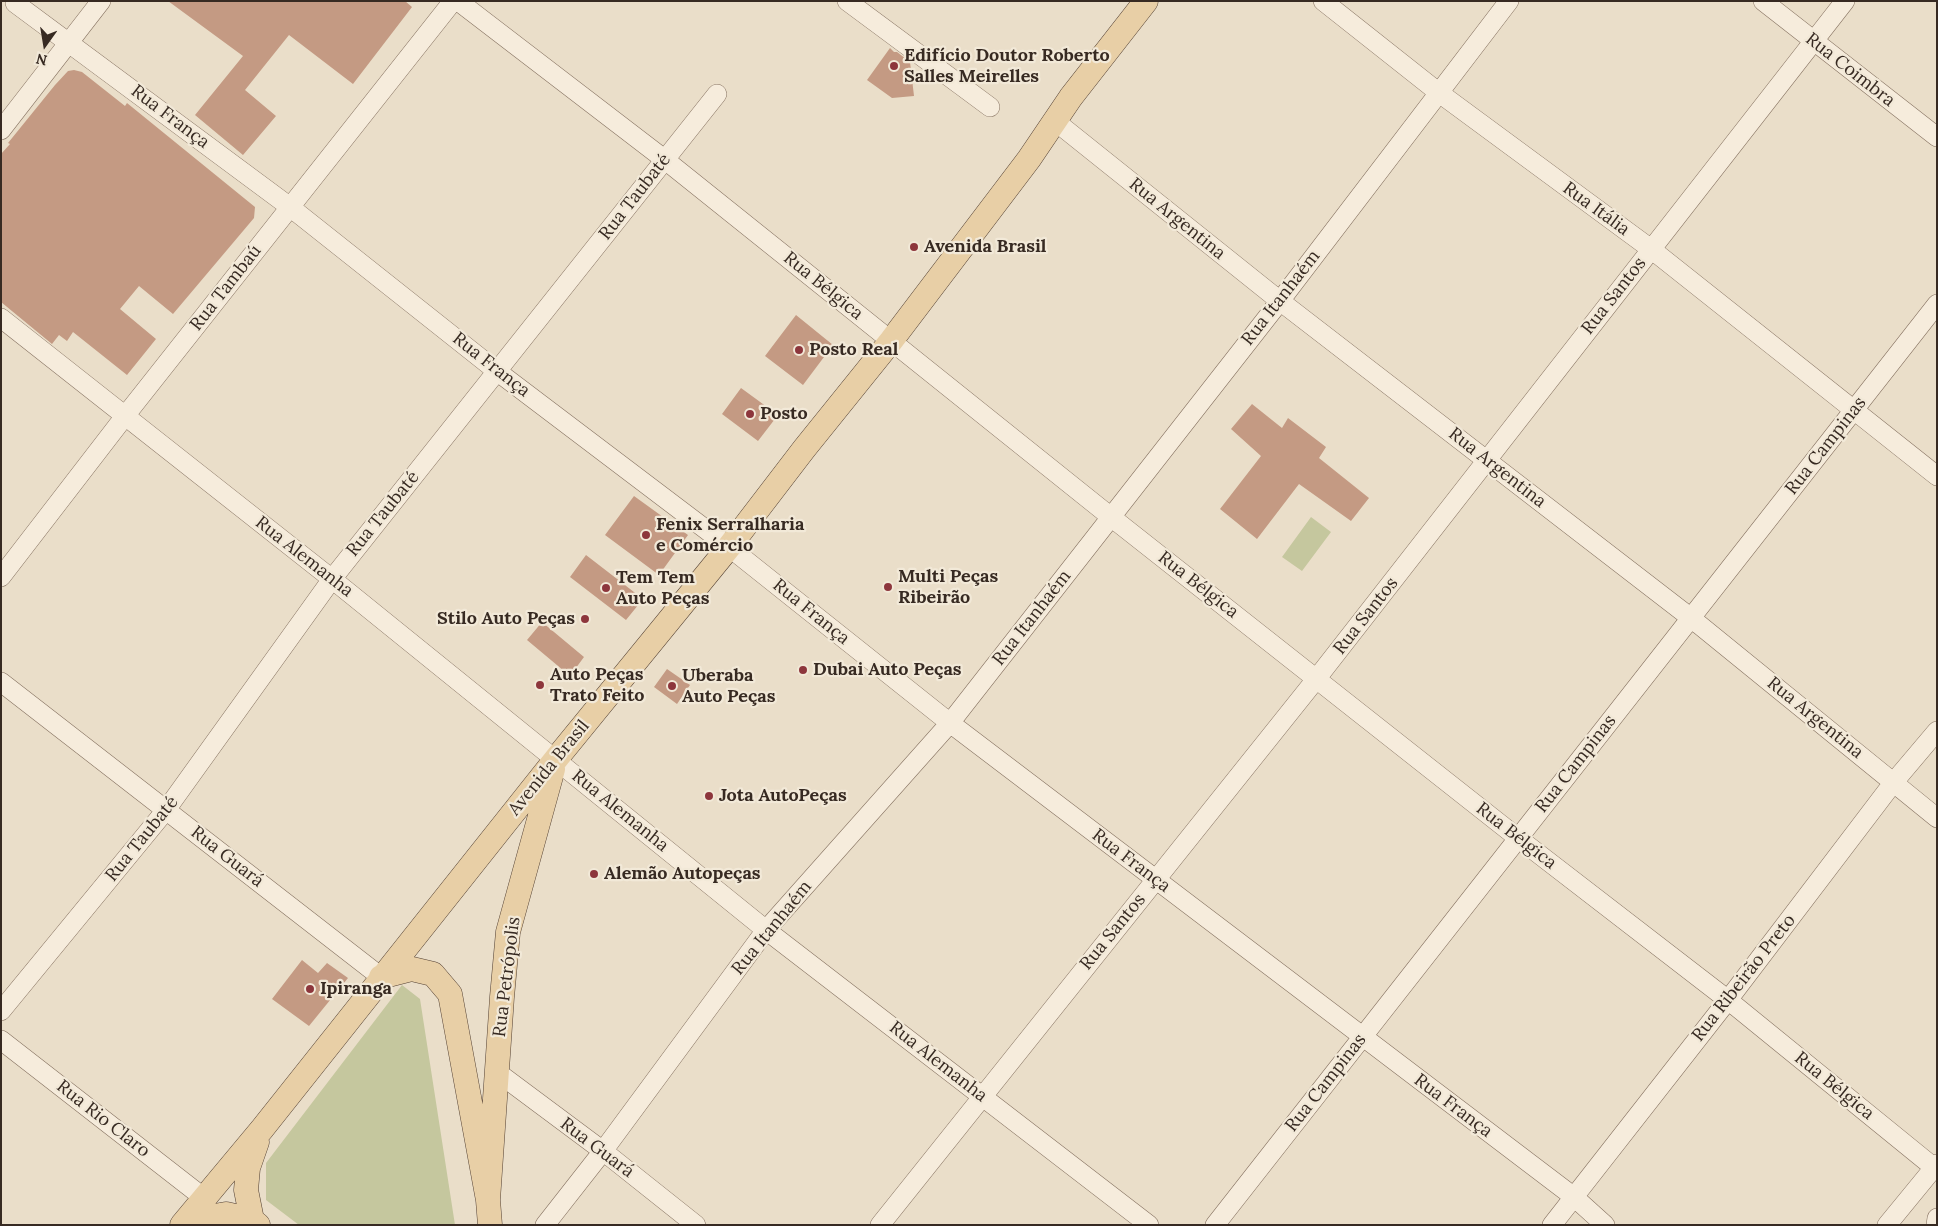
<!DOCTYPE html>
<meta charset="utf-8">
<style>
body{margin:0}
#map{position:relative;width:1938px;height:1226px;overflow:hidden;background:#eadec9;font-family:Lora,serif}
canvas{display:block}
.frame{position:absolute;inset:0;border:2px solid #372a22;pointer-events:none}
.north{position:absolute;left:20px;top:20px;width:50px;height:50px;-webkit-text-stroke:4px #f2e9d8;paint-order:stroke;rotate:193deg;font-size:14px;font-weight:700;line-height:20px;text-align:center;color:#372a22}
.north::after{content:'';display:block;margin:auto;width:18px;height:22px;background:#372a22;clip-path:polygon(50% 0,100% 100%,50% 72%,0 100%)}
</style>
<div id="map">
<canvas width="1938" height="1226"></canvas>
<div class="frame"></div>
<div class="north">N</div>
</div>
<script>
const g = document.querySelector('canvas').getContext('2d');
g.lineJoin = 'round';
function paint(path, color) {
  g.fillStyle = color;
  g.fill(path, 'evenodd');
}
function toPath(rows) {
  const path = new Path2D();
  for (const r of rows) {
    path.moveTo(r[0], r[1]);
    for (let i = 2; i < r.length; i += 2) path.lineTo(r[i], r[i + 1]);
  }
  return path;
}
function stroke(path, color, width, dash) {
  g.strokeStyle = color;
  g.lineWidth = width;
  g.lineCap = dash ? 'butt' : 'round';
  g.setLineDash(dash || []);
  g.stroke(path);
}
function drawText(font, color, halo, rows, align = 'center') {
  g.font = font + ' Lora,serif';
  g.lineWidth = 4.5;
  g.setLineDash([]);
  g.textBaseline = 'middle';
  g.strokeStyle = halo;
  g.fillStyle = color;
  for (const [text, x, y, turn = 0] of rows) {
    g.save();
    g.translate(x, y);
    g.rotate((+turn || 0) * Math.PI / 180);
    g.textAlign = isNaN(turn) ? turn : align;
    if (halo) g.strokeText(text, 0, 0);
    g.fillText(text, 0, 0);
    g.restore();
  }
}
paint(toPath([
 [1311,517,1331,532,1302,571,1282,557],
 [402,985,420,999,455,1225,299,1225,266,1200,266,1163]
]), '#c5c79e');
paint(toPath([
 [168,1,405,1,412,7,353,84,289,35,245,90,276,116,243,155,195,115,243,56],
 [890,48,894,52,897,52,910,62,914,96,892,98,867,80],
 [74,70,82,72,125,106,127,103,255,207,254,218,173,314,139,286,120,309,156,339,127,375,73,332,67,341,59,335,52,344,1,302,1,154,10,144,8,143,55,85,68,71],
 [796,315,833,345,803,385,765,356],
 [741,388,778,415,758,441,722,414],
 [1252,404,1282,428,1288,418,1326,447,1319,458,1369,498,1351,521,1299,484,1257,539,1220,509,1261,456,1231,429],
 [634,496,688,535,659,575,605,535],
 [586,555,643,599,626,620,570,577],
 [542,622,584,657,570,676,527,640],
 [667,669,690,685,677,704,654,687],
 [302,960,318,973,327,963,348,978,309,1026,272,999]
]), '#c49a83');
const minor = toPath([
 [458,1,664,159,1111,517,1518,838,1728,1000,1937,1170],
 [847,1,990,107],
 [1323,1,1438,92,1651,249,1937,476],
 [1763,1,1937,137],
 [15,3,290,207,498,372,729,547,950,723,1574,1197,1605,1225],
 [1055,121,1280,301,1691,618,1937,818],
 [1,130,101,1],
 [1,318,332,579,766,930,1149,1225],
 [1,577,125,416,453,1],
 [1,682,381,977],
 [1,1011,166,810,332,579,717,94],
 [1,1040,204,1198],
 [497,1072,603,1151,696,1225],
 [545,1225,603,1151,766,930,950,723,1280,301,1509,1],
 [880,1225,1317,678,1845,1],
 [1215,1225,1937,304],
 [1552,1225,1728,1000,1893,783,1937,731],
 [1887,1225,1937,1164],
 [1936,1225,1937,1218]
]);
const major = toPath([
 [381,977,412,969,433,974,450,994,488,1200,490,1225],
 [488,1200,502,997,508,932,553,769],
 [252,1220,246,1190,248,1168,257,1142],
 [182,1225,262,1129,556,759,729,547,804,449,891,341,1029,159,1071,97,1146,1],
 [194,1225,209,1217,226,1214,252,1220,258,1225]
]);
stroke(minor, '#857160', 20);
stroke(major, '#534033', 25);
stroke(minor, '#f6ecdc', 19);
stroke(major, '#e8cfa6', 24);
for (const [x, y, r, color] of [
 [894,66,5,"#8d363c"],
 [914,247,5,"#8d363c"],
 [799,350,5,"#8d363c"],
 [750,414,5,"#8d363c"],
 [646,535,5,"#8d363c"],
 [888,587,5,"#8d363c"],
 [606,588,5,"#8d363c"],
 [585,619,5,"#8d363c"],
 [803,670,5,"#8d363c"],
 [540,685,5,"#8d363c"],
 [672,686,5,"#8d363c"],
 [709,796,5,"#8d363c"],
 [594,874,5,"#8d363c"],
 [310,989,5,"#8d363c"]
]) {
  const dot = new Path2D();
  dot.arc(x, y, r, 0, 2 * Math.PI);
  g.fillStyle = color;
  g.fill(dot);
  stroke(dot, '#f2e9d8', 2);
}
drawText('bold 18px', '#372a22', '#f2e9d8', [
 ["Edifício Doutor Roberto",904,56],
 ["Salles Meirelles",904,77],
 ["Avenida Brasil",924,247],
 ["Posto Real",809,350],
 ["Posto",760,414],
 ["Fenix Serralharia",656,525],
 ["e Comércio",656,546],
 ["Multi Peças",898,577],
 ["Ribeirão",898,598],
 ["Tem Tem",616,578],
 ["Auto Peças",616,599],
 ["Stilo Auto Peças",575,619,"right"],
 ["Dubai Auto Peças",813,670],
 ["Auto Peças",550,675],
 ["Trato Feito",550,696],
 ["Uberaba",682,676],
 ["Auto Peças",682,697],
 ["Jota AutoPeças",719,796],
 ["Alemão Autopeças",604,874],
 ["Ipiranga",320,989]
], 'left');
drawText('18px', '#372a22', '#f2e9d8', [
 ["Rua Coimbra",1850,70,38],
 ["Rua França",170,117,37],
 ["Rua Taubaté",635,197,-52],
 ["Rua Itália",1596,209,36],
 ["Rua Argentina",1177,219,39],
 ["Rua Bélgica",823,286,39],
 ["Rua Tambaú",226,288,-52],
 ["Rua Santos",1614,296,-52],
 ["Rua Itanhaém",1281,298,-52],
 ["Rua França",491,365,38],
 ["Rua Campinas",1826,446,-52],
 ["Rua Argentina",1497,468,38],
 ["Rua Taubaté",383,514,-51],
 ["Rua Alemanha",304,557,38],
 ["Rua Bélgica",1198,585,38],
 ["Rua França",811,612,39],
 ["Rua Santos",1366,616,-52],
 ["Rua Itanhaém",1032,618,-52],
 ["Rua Argentina",1815,718,39],
 ["Rua Campinas",1576,764,-52],
 ["Avenida Brasil",549,768,-51],
 ["Rua Alemanha",620,811,39],
 ["Rua Bélgica",1516,836,38],
 ["Rua Taubaté",142,839,-51],
 ["Rua Guará",227,857,38],
 ["Rua França",1131,861,37],
 ["Rua Itanhaém",772,928,-51],
 ["Rua Santos",1113,932,-51],
 ["Rua Petrópolis",507,977,-83],
 ["Rua Ribeirão Preto",1744,978,-52],
 ["Rua Alemanha",938,1062,38],
 ["Rua Campinas",1326,1083,-52],
 ["Rua Bélgica",1834,1086,39],
 ["Rua França",1453,1106,37],
 ["Rua Rio Claro",103,1119,38],
 ["Rua Guará",597,1148,37]
]);
</script>
